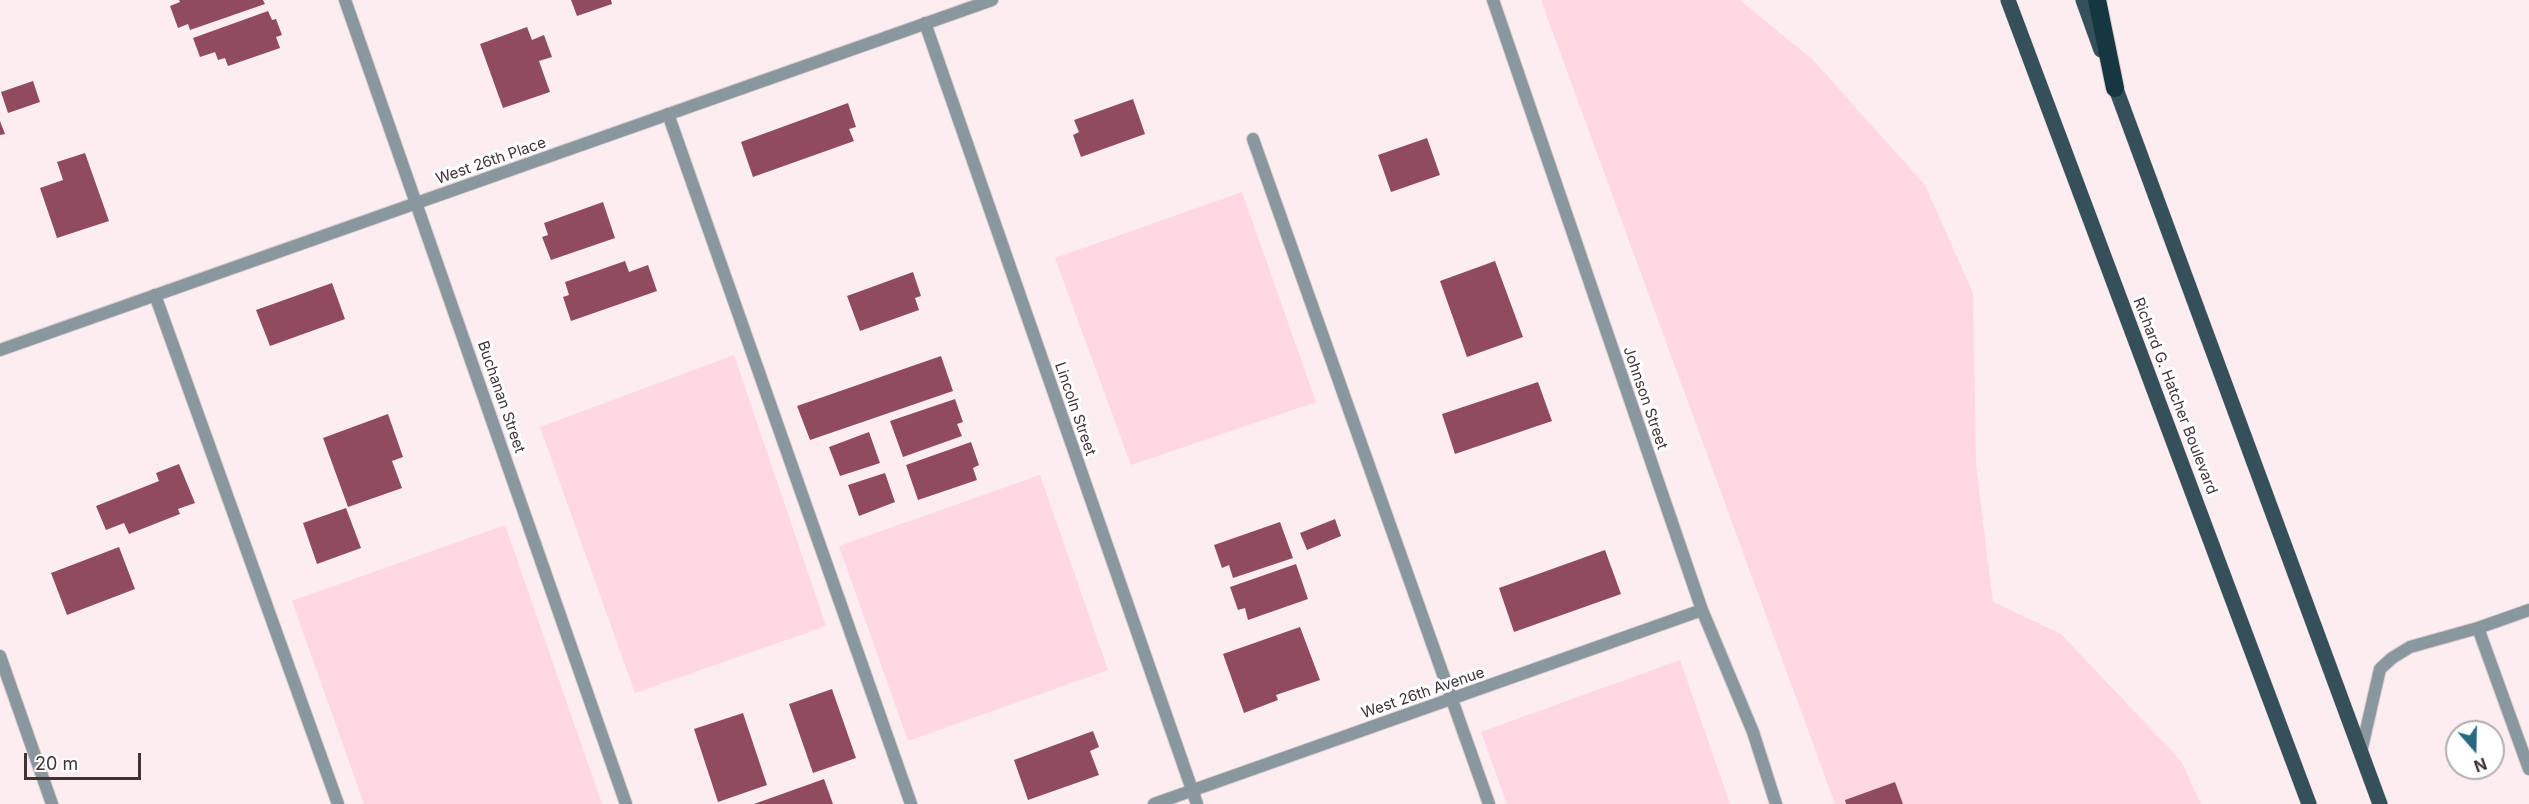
<!DOCTYPE html>
<style>
body{margin:0}
#map{position:relative;width:2529px;height:804px;overflow:hidden;background:#fcedf0;font-family:Inter,sans-serif}
canvas{display:block}
.north{position:absolute;left:2445px;top:720px;width:60px;height:60px;box-sizing:border-box;background:#fff;border:2px solid #b3adaf;border-radius:50%;rotate:160deg;font-size:16px;font-weight:700;line-height:24px;text-align:center;color:#413236}
.north::after{content:'';display:block;margin:auto;width:21px;height:27px;background:#28697d;clip-path:polygon(50% 0,100% 100%,50% 72%,0 100%)}
.scale{position:absolute;left:24px;top:753px;width:117px;height:27px;box-sizing:border-box;border:3px solid #413236;border-top:0;padding-left:8px;font-size:18px;line-height:21px;white-space:nowrap;color:#413236;-webkit-text-stroke:4px #fff;paint-order:stroke}
</style>
<div id="map">
<canvas width="2529" height="804"></canvas>
<div class="north">N</div>
<div class="scale">20 m</div>
</div>
<script>
const g = document.querySelector('canvas').getContext('2d');
g.lineJoin = 'round';
function paint(path, color) {
  g.fillStyle = color;
  g.fill(path, 'evenodd');
}
function toPath(rows) {
  const path = new Path2D();
  for (const r of rows) {
    path.moveTo(r[0], r[1]);
    for (let i = 2; i < r.length; i += 2) path.lineTo(r[i], r[i + 1]);
  }
  return path;
}
function stroke(path, color, width, dash) {
  g.strokeStyle = color;
  g.lineWidth = width;
  g.lineCap = dash ? 'butt' : 'round';
  g.setLineDash(dash || []);
  g.stroke(path);
}
function drawText(font, color, halo, rows, align = 'center') {
  g.font = font + ' Inter,sans-serif';
  g.lineWidth = 6;
  g.setLineDash([]);
  g.textBaseline = 'middle';
  g.strokeStyle = halo;
  g.fillStyle = color;
  for (const [text, x, y, turn = 0] of rows) {
    g.save();
    g.translate(x, y);
    g.rotate((+turn || 0) * Math.PI / 180);
    g.textAlign = isNaN(turn) ? turn : align;
    if (halo) g.strokeText(text, 0, 0);
    g.fillText(text, 0, 0);
    g.restore();
  }
}
paint(toPath([
 [1541,0,1740,0,1813,60,1925,185,1973,293,1976,464,1993,602,2061,634,2181,761,2201,804,1835,804],
 [1242,192,1316,402,1131,465,1055,258],
 [734,355,826,626,635,693,540,427],
 [1040,475,1108,670,908,741,839,546],
 [505,525,602,804,364,804,292,601],
 [1680,660,1730,804,1507,804,1481,732]
]), '#ffd8e1');
paint(toPath([
 [179,0,263,0,265,4,190,30,188,24,178,28,170,6,180,2],
 [571,0,611,0,612,4,577,16],
 [268,11,272,20,276,19,282,35,276,37,280,48,228,66,225,58,218,60,215,52,200,57,193,38],
 [527,27,532,40,544,35,552,57,539,61,550,92,503,108,480,44],
 [33,81,40,102,8,113,1,92],
 [1133,99,1145,134,1081,157,1073,135,1079,132,1074,120],
 [848,103,856,127,849,129,854,141,753,177,741,142],
 [0,121,5,134,0,135],
 [1427,138,1440,175,1391,192,1378,155],
 [85,153,109,221,57,238,40,188,63,180,57,162],
 [603,202,615,238,551,260,542,237,548,235,544,223],
 [625,261,629,272,648,265,657,291,571,321,563,297,569,295,565,282],
 [1495,261,1523,337,1467,357,1440,281],
 [913,272,921,296,915,298,919,310,860,331,847,296],
 [332,283,345,319,270,346,256,310],
 [941,356,953,391,810,440,797,406],
 [1538,382,1552,421,1455,454,1442,414],
 [955,399,963,422,957,424,962,436,903,457,890,421],
 [388,414,403,457,392,461,402,488,348,507,323,438],
 [869,432,880,463,840,476,829,447],
 [971,442,979,465,973,468,977,480,918,500,906,465],
 [179,464,195,503,178,509,180,514,129,534,124,523,106,530,96,506,159,481,156,473],
 [885,473,895,502,859,516,848,485],
 [346,508,361,548,317,564,303,523],
 [1335,519,1341,536,1307,550,1300,533],
 [1280,522,1293,558,1233,578,1229,565,1222,568,1214,545],
 [119,547,135,589,67,615,51,573],
 [1605,550,1621,594,1514,632,1499,588],
 [1296,564,1308,599,1248,620,1245,608,1238,610,1230,587],
 [1300,627,1320,680,1276,695,1278,700,1244,713,1223,654],
 [832,689,856,758,813,773,789,704],
 [743,713,767,785,718,802,694,729],
 [1093,731,1099,747,1090,751,1099,775,1028,800,1014,760],
 [824,779,833,804,754,804],
 [1895,782,1903,804,1846,804,1845,800]
]), '#914b5f');
const lane = toPath([
 [668,114,911,804],
 [1253,139,1489,804],
 [155,295,338,804],
 [2529,610,2478,628,2529,769],
 [2361,752,2380,669,2392,658,2410,647,2478,628]
]);
const street = toPath([
 [345,0,626,804],
 [1493,0,1702,610,1753,732,1776,804],
 [925,23,1197,804],
 [0,350,992,0],
 [0,656,52,804],
 [1154,804,1702,610]
]);
const primary = toPath([
 [2008,0,2309,804],
 [2083,0,2101,50],
 [2112,78,2380,804]
]);
const highway = toPath([
 [2097,0,2115,88]
]);
stroke(lane, '#dacbcf', 14);
stroke(street, '#dacbcf', 14);
stroke(primary, '#dacbcf', 16);
stroke(highway, '#dacbcf', 20);
stroke(lane, '#89989e', 12);
stroke(street, '#89989e', 12);
stroke(primary, '#35505a', 15);
stroke(highway, '#153742', 18);
drawText('15px', '#413236', '#fff', [
 ["West 26th Place",491,161,-19],
 ["Richard G. Hatcher Boulevard",2175,396,69],
 ["Buchanan Street",501,397,71],
 ["Johnson Street",1645,398,71],
 ["Lincoln Street",1075,409,71],
 ["West 26th Avenue",1423,693,-19]
]);
</script>
